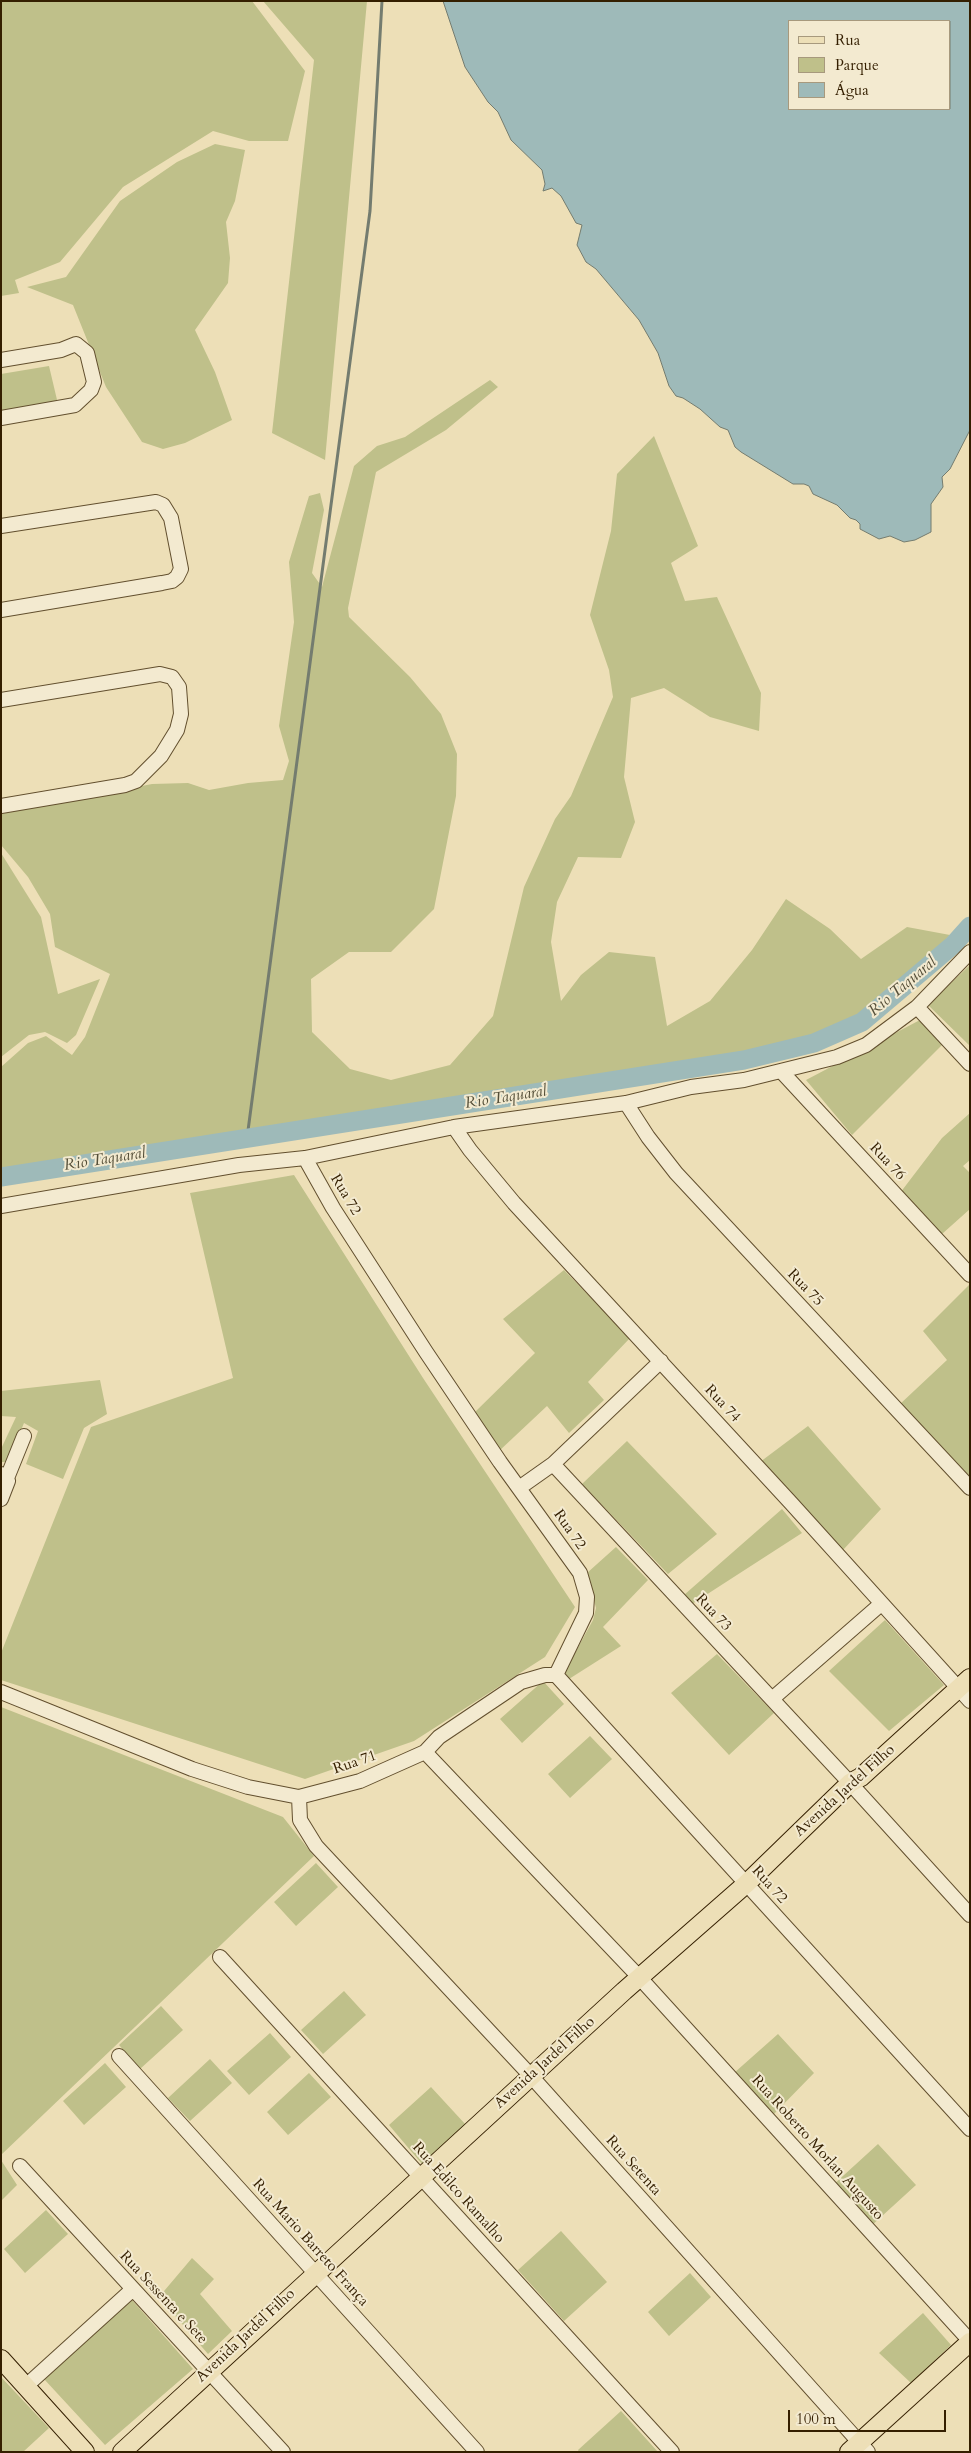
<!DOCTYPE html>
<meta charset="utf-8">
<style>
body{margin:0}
#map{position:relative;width:971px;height:2453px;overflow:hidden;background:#eddfb7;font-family:Cardo,serif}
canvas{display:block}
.frame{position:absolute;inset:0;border:2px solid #341f00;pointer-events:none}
.legend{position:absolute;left:788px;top:20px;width:162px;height:90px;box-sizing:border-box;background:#f3ead0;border:1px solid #a7997d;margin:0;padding:6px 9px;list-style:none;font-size:15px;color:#341f00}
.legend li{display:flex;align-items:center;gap:10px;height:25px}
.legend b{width:25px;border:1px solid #a7997d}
.scale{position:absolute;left:788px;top:2410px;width:158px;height:22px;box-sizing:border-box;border:2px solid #341f00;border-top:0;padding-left:6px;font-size:15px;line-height:18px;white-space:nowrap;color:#341f00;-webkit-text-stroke:4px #f3ead0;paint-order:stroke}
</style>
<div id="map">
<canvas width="971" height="2453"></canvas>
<div class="frame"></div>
<ul class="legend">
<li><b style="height:6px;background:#eddfb7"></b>Rua</li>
<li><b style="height:14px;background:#bfc08a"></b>Parque</li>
<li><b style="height:14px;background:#9ebab9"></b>Água</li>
</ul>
<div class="scale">100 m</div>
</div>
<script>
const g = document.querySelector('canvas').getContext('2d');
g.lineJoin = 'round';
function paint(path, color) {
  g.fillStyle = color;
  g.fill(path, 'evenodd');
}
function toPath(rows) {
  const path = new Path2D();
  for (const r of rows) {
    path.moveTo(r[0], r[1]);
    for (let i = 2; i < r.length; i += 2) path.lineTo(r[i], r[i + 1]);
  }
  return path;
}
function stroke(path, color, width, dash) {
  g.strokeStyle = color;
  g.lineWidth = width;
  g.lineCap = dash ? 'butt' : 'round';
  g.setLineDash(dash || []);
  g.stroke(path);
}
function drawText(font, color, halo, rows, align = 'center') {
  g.font = font + ' Cardo,serif';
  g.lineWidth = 4;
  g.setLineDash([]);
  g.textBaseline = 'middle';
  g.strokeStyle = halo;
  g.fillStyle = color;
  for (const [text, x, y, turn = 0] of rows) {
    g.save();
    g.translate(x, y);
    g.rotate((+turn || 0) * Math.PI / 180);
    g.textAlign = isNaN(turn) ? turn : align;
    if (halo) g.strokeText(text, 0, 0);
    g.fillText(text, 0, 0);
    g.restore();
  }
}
paint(toPath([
 [1,1,252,1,305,71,288,141,249,141,213,131,123,187,60,262,15,280,19,293,1,296],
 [263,1,367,1,325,460,272,433,314,60],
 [215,144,245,150,235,201,226,222,230,258,228,283,195,330,215,372,232,420,185,443,163,449,142,442,106,387,73,305,27,287,66,277,120,201,177,162],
 [49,366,58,404,1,413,1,374],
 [490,380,498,387,446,430,376,472,348,608,349,617,410,677,441,714,457,754,456,796,434,909,391,952,349,952,311,979,312,1032,350,1069,391,1080,450,1065,493,1016,524,887,555,819,571,796,613,697,609,670,590,615,611,531,617,474,654,436,698,546,671,563,685,601,717,597,761,693,759,731,710,717,664,688,631,698,624,777,635,822,621,858,578,857,557,902,551,942,561,1001,581,975,609,952,655,957,667,1026,710,1001,752,950,786,899,830,929,861,959,907,927,950,935,919,967,859,1017,811,1041,304,1133,216,1146,98,1156,1,1173,1,1067,28,1043,46,1036,72,1055,85,1037,110,974,55,947,50,914,28,877,1,845,1,814,152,784,188,783,209,790,248,783,283,780,289,761,279,726,294,622,289,562,309,496,320,493,324,510,312,573,322,587,354,466,377,446,405,437],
 [1,853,41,917,58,994,100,979,76,1035,67,1043,45,1032,29,1035,1,1057],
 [970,965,970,1046,928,1005],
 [920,1020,943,1044,852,1135,806,1080],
 [970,1113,970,1160,963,1166,970,1173,970,1209,942,1234,900,1193,942,1138],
 [294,1175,423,1378,575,1607,545,1657,414,1741,305,1779,1,1680,1,1653,91,1427,233,1378,190,1193],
 [564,1270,630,1338,588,1382,604,1400,569,1433,547,1406,498,1452,475,1412,535,1353,503,1319],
 [969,1285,970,1286,970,1482,899,1405,947,1360,923,1331],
 [100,1380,107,1414,84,1428,63,1479,26,1464,38,1431,24,1423,8,1462,1,1462,1,1449,16,1417,1,1416,1,1391],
 [808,1426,881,1509,843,1550,760,1462],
 [627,1441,717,1534,668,1574,582,1484],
 [782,1509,802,1533,692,1604,684,1595],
 [616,1547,648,1580,603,1627,621,1646,569,1679,564,1673,593,1620,596,1608,587,1573],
 [885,1620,944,1685,889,1731,829,1671],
 [717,1654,774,1713,729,1755,671,1693],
 [543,1681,564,1704,522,1743,500,1719],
 [1,1707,283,1817,314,1856,1,2155],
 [590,1736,612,1759,570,1798,548,1774],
 [316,1863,338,1887,296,1926,274,1902],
 [344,1991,366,2015,323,2054,301,2030],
 [161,2006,183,2030,140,2069,119,2045],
 [270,2033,291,2057,249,2095,227,2071],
 [778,2034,814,2073,774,2114,734,2073],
 [210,2059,232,2083,190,2121,168,2098],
 [105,2063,126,2087,84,2125,63,2101],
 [309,2073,331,2097,288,2135,267,2112],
 [431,2087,466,2125,422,2164,389,2125],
 [878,2144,916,2185,870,2227,832,2186],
 [1,2160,17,2185,1,2201],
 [46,2210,68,2234,25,2273,4,2249],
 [561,2231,607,2282,564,2321,518,2270],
 [192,2258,214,2279,200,2294,232,2331,208,2354,159,2297],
 [690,2273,711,2297,669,2336,648,2312],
 [132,2300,193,2369,105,2445,44,2379],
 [923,2313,951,2345,911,2383,879,2353],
 [1,2377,49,2428,23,2452,1,2452],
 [621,2411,658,2452,579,2452,578,2450]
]), '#bfc08a');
const water = toPath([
 [443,1,970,1,970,430,950,469,942,477,943,487,931,504,931,532,915,540,904,542,890,536,879,539,860,529,860,524,856,520,850,518,837,505,813,494,809,486,804,484,793,484,741,452,735,447,728,430,720,427,700,409,683,398,676,396,669,386,658,353,639,320,596,269,586,262,577,245,582,225,576,223,561,196,552,188,543,191,545,184,542,170,511,140,498,112,488,102,465,67,443,1],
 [790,21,950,21,950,109,790,109,790,21]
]);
paint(water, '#9ebab9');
stroke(water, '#747c6f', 1);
stroke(toPath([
 [247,1138,370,211,382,1]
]), '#747c6f', 3);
stroke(toPath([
 [1,1177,744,1060,814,1043,862,1022,953,945,970,926]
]), '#9ebab9', 19);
const minor = toPath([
 [1,360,61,350,76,344,87,353,94,382,91,390,75,405,1,418],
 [1,526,156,502,163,505,171,518,181,569,177,577,172,581,162,583,1,610],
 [1,700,160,674,172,677,179,687,181,714,177,730,161,756,136,781,125,785,1,806],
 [917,1007,970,1064],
 [781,1071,970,1275],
 [626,1103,648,1137,676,1173,970,1488],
 [454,1127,470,1150,514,1203,791,1503,970,1701],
 [305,1158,333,1208,426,1352,500,1462,580,1573,587,1597,586,1613,556,1675],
 [1,1206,239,1165,305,1158,454,1127,626,1103,691,1087,744,1080,837,1057,866,1045,917,1007,970,952],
 [553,1464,850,1783,970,1915],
 [1,1474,8,1481,1,1499],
 [7,1478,24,1436],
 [519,1488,553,1464,661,1361],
 [556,1675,970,2129],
 [1,1692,192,1769,248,1787,299,1797,360,1781,425,1752,439,1737,521,1682,545,1675,556,1675],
 [772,1699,881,1604],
 [425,1752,640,1978,970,2341],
 [299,1797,300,1820,316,1846,531,2076,868,2452],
 [220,1957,672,2452],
 [119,2056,477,2452],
 [20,2166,283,2452],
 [26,2386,133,2289]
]);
const major = toPath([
 [1,2359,85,2452],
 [122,2452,624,1991,746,1884,850,1783,861,1777,970,1678],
 [849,2452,970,2342]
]);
stroke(minor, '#624f2e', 16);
stroke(major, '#341f00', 20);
stroke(minor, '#f3ead0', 14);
stroke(major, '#eddfb7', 18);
drawText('15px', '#341f00', '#f3ead0', [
 ["Rua 76",887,1162,47],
 ["Rua 72",345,1195,59],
 ["Rua 75",805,1288,46],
 ["Rua 74",722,1404,47],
 ["Rua 72",569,1530,55],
 ["Rua 73",713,1613,47],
 ["Rua 71",355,1763,-19],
 ["Avenida Jardel Filho",845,1791,-42],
 ["Rua 72",769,1885,48],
 ["Avenida Jardel Filho",545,2063,-42],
 ["Rua Roberto Morlan Augusto",817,2148,48],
 ["Rua Setenta",633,2166,48],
 ["Rua Edilco Ramalho",458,2193,48],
 ["Rua Mario Barreto França",310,2243,48],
 ["Rua Sessenta e Sete",163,2298,47],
 ["Avenida Jardel Filho",246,2336,-43]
]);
drawText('italic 16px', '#544e38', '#f3ead0', [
 ["Rio Taquaral",903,987,-40],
 ["Rio Taquaral",506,1098,-9],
 ["Rio Taquaral",105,1160,-9]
]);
</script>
